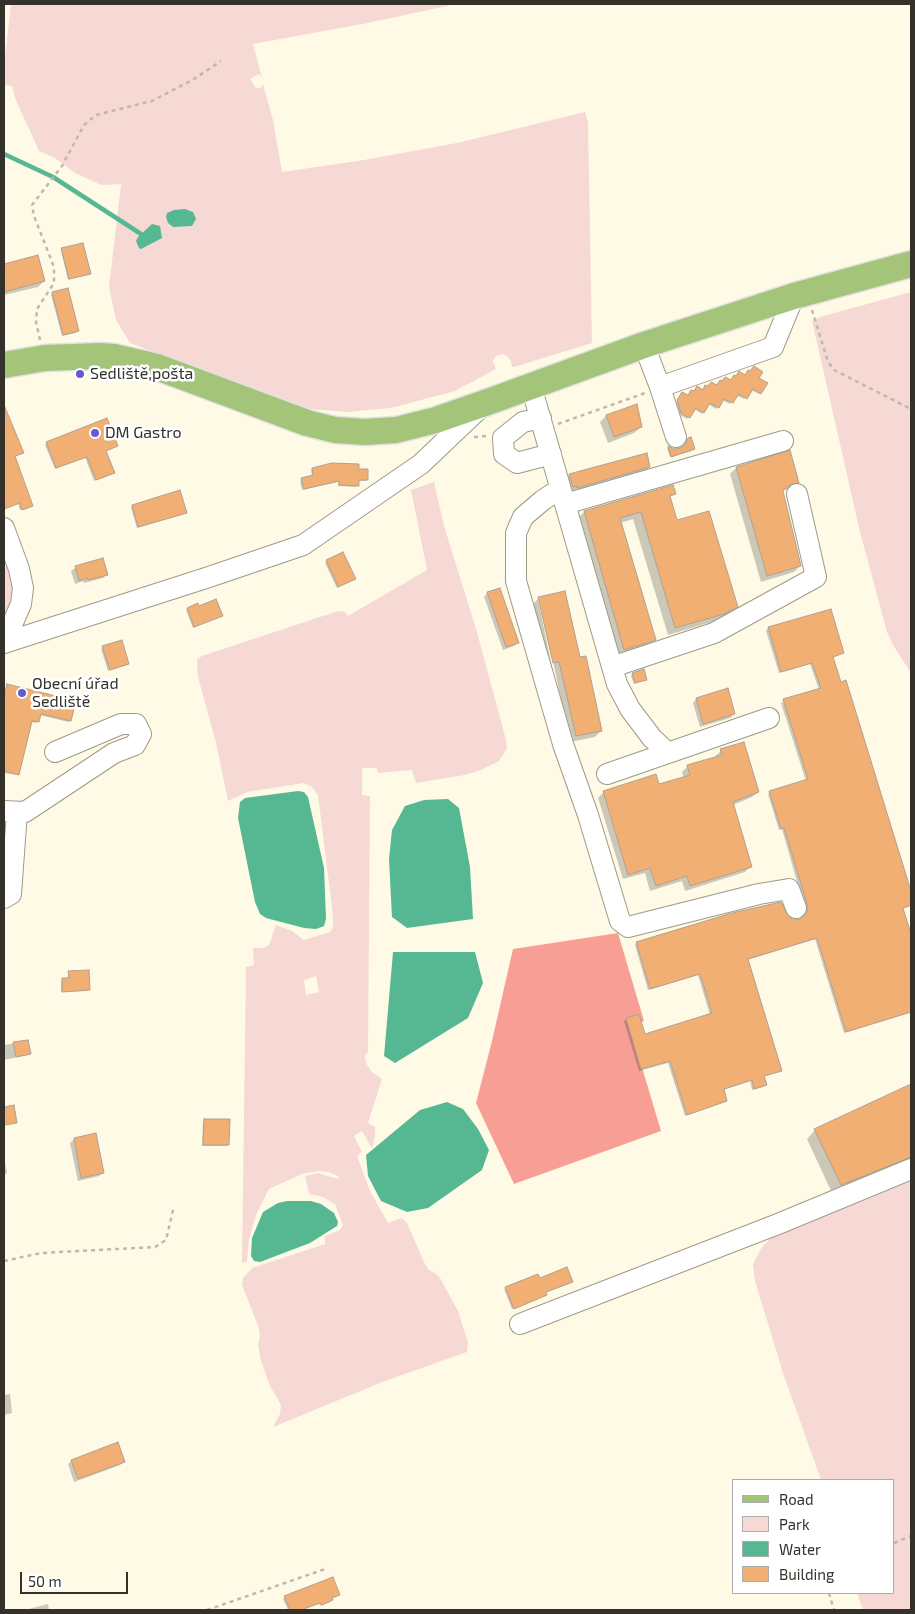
<!DOCTYPE html>
<meta charset="utf-8">
<style>
body{margin:0}
#map{position:relative;width:915px;height:1614px;overflow:hidden;background:#fffae6;font-family:"Exo 2",sans-serif}
canvas{display:block}
.frame{position:absolute;inset:0;border:5px solid #33312a;pointer-events:none}
.legend{position:absolute;left:732px;top:1479px;width:162px;height:115px;box-sizing:border-box;background:#fff;border:1px solid #adadaa;margin:0;padding:6px 9px;list-style:none;font-size:15px;color:#33312a}
.legend li{display:flex;align-items:center;gap:10px;height:25px}
.legend b{width:25px;border:1px solid #adadaa}
.scale{position:absolute;left:20px;top:1572px;width:108px;height:22px;box-sizing:border-box;border:2px solid #33312a;border-top:0;padding-left:6px;font-size:15px;line-height:18px;white-space:nowrap;color:#33312a;-webkit-text-stroke:4px #fff;paint-order:stroke}
</style>
<div id="map">
<canvas width="915" height="1614"></canvas>
<div class="frame"></div>
<ul class="legend">
<li><b style="height:6px;background:#a3c479"></b>Road</li>
<li><b style="height:14px;background:#f6d9d5"></b>Park</li>
<li><b style="height:14px;background:#56b892"></b>Water</li>
<li><b style="height:14px;background:#f1af74"></b>Building</li>
</ul>
<div class="scale">50 m</div>
</div>
<script>
const g = document.querySelector('canvas').getContext('2d');
g.lineJoin = 'round';
function paint(path, color) {
  g.fillStyle = color;
  g.fill(path, 'evenodd');
}
function toPath(rows) {
  const path = new Path2D();
  for (const r of rows) {
    path.moveTo(r[0], r[1]);
    for (let i = 2; i < r.length; i += 2) path.lineTo(r[i], r[i + 1]);
  }
  return path;
}
function stroke(path, color, width, dash) {
  g.strokeStyle = color;
  g.lineWidth = width;
  g.lineCap = dash ? 'butt' : 'round';
  g.setLineDash(dash || []);
  g.stroke(path);
}
function drawText(font, color, halo, rows, align = 'center') {
  g.font = font + ' "Exo 2",sans-serif';
  g.lineWidth = 5;
  g.setLineDash([]);
  g.textBaseline = 'middle';
  g.strokeStyle = halo;
  g.fillStyle = color;
  for (const [text, x, y, turn = 0] of rows) {
    g.save();
    g.translate(x, y);
    g.rotate((+turn || 0) * Math.PI / 180);
    g.textAlign = isNaN(turn) ? turn : align;
    if (halo) g.strokeText(text, 0, 0);
    g.fillText(text, 0, 0);
    g.restore();
  }
}
paint(toPath([
 [11,4,456,4,368,23,253,44,262,78,259,74,250,79,256,88,261,88,263,84,273,120,282,172,364,160,457,143,585,112,588,122,592,343,514,367,512,367,511,361,507,356,502,354,496,356,493,361,496,369,455,391,391,408,347,412,310,409,230,382,130,343,116,320,109,287,121,184,101,185,75,173,55,158,39,151,15,98,12,86,4,85,4,67],
 [911,292,911,673,893,645,887,632,860,532,812,321,823,316],
 [434,482,444,526,477,632,506,740,507,749,499,761,481,770,465,775,416,783,412,770,378,773,377,768,362,768,362,795,370,796,368,1052,365,1056,366,1063,371,1071,382,1079,368,1123,375,1127,375,1136,372,1149,362,1131,354,1136,362,1152,357,1156,370,1191,388,1223,402,1218,407,1223,425,1264,429,1270,435,1273,440,1278,458,1311,468,1342,467,1352,385,1381,273,1427,280,1414,281,1405,269,1384,260,1357,258,1344,260,1336,259,1328,242,1285,243,1278,252,1268,325,1244,325,1236,340,1230,343,1225,335,1204,323,1197,309,1194,305,1176,317,1173,338,1179,338,1176,328,1172,318,1171,302,1174,269,1189,256,1215,249,1239,247,1261,242,1263,246,967,254,965,253,948,263,948,269,945,276,925,292,931,304,940,330,932,333,927,333,919,332,907,318,795,312,787,304,783,247,792,228,801,216,743,198,677,197,664,197,659,202,656,338,611,345,612,348,616,427,570,411,490],
 [316,976,319,992,306,995,304,980],
 [4,549,15,591,4,623],
 [911,1179,911,1610,863,1610,857,1593,894,1593,894,1480,821,1480,783,1373,755,1281,753,1264,762,1247,773,1236]
]), '#f6d9d5');
paint(toPath([
 [618,933,644,1021,630,1027,661,1131,514,1184,476,1103,492,1041,513,949]
]), '#f79f94');
paint(toPath([
 [185,209,193,212,196,219,192,226,173,227,168,223,166,217,167,213,174,210],
 [152,224,160,226,162,238,141,249,139,248,136,241,138,237],
 [298,791,304,792,308,797,324,868,326,919,324,926,316,929,304,928,266,918,260,914,255,902,238,818,240,802,245,798],
 [448,799,459,808,470,867,473,919,407,928,392,917,389,859,392,830,405,806,424,800],
 [393,952,475,952,483,983,468,1018,395,1063,384,1056],
 [447,1102,463,1109,478,1129,489,1150,482,1170,428,1208,407,1212,381,1201,368,1176,366,1155,420,1110],
 [287,1201,311,1201,321,1204,334,1213,338,1222,337,1226,310,1243,260,1262,254,1261,251,1256,252,1238,263,1212,278,1203]
]), '#56b892');
paint(toPath([
 [62,249,89,273,68,280,61,251],
 [38,257,44,281,38,287,4,295,4,265],
 [53,293,77,331,76,333,62,336,51,295],
 [745,376,758,379,760,393,759,394,751,390,744,399,736,395,730,404,722,400,716,409,708,404,702,414,694,409,687,419,680,415,676,403,680,395,688,396,702,391,704,388,717,386],
 [636,405,641,427,634,433,608,443,600,422,606,416],
 [11,424,21,454,14,457,30,507,20,510,18,504,4,509,4,427],
 [688,439,693,449,692,451,670,457,667,448,668,447,674,450,684,447],
 [47,443,105,451,112,474,94,481,85,457,55,469,45,445],
 [789,452,798,482,792,488,782,491,800,566,794,572,761,582,730,474,736,468],
 [649,467,643,473,571,493,563,481,569,475],
 [312,469,358,470,367,480,365,481,357,481,356,487,338,486,338,482,302,490,300,481,312,477,311,470],
 [179,492,185,512,184,514,137,528,131,508,132,506],
 [674,493,669,498,676,522,736,606,729,613,715,621,668,635,633,519,620,523,654,640,647,647,617,657,577,519,584,512],
 [342,553,353,580,337,588,325,563],
 [103,560,107,574,103,578,84,583,83,581,75,584,71,571,75,568],
 [499,589,518,642,514,646,503,650,484,597,487,593],
 [539,598,579,659,601,731,595,737,570,742,540,600,538,600,552,667,547,669,533,604],
 [198,607,221,616,193,628,186,610],
 [768,628,843,653,832,658,840,683,846,681,911,895,911,906,902,909,911,939,911,1012,844,1033,815,939,747,960,780,1071,763,1077,766,1085,763,1087,752,1090,750,1081,723,1090,726,1100,724,1102,685,1116,668,1063,639,1071,624,1021,627,1019,644,1035,710,1015,698,975,648,990,635,945,637,943,788,918,793,921,800,920,804,918,806,913,782,829,779,830,768,794,770,792,806,781,781,703,784,701,819,690,810,664,779,673,766,631],
 [103,648,126,665,108,671,101,649],
 [632,674,645,679,634,684,631,676],
 [7,685,70,721,68,722,40,715,36,723,31,722,17,775,4,773,4,695],
 [696,699,734,714,730,718,700,727,693,703],
 [721,751,758,792,752,797,733,805,751,866,745,872,685,891,682,881,650,891,645,873,623,879,598,798,604,792,658,786,684,778,682,772,688,766,716,758,715,756],
 [69,972,89,990,87,991,61,992,61,981,67,979],
 [27,1041,29,1053,28,1055,4,1060,4,1045],
 [911,1086,911,1160,832,1193,807,1139,815,1130],
 [13,1106,16,1122,4,1126,4,1108],
 [205,1120,228,1145,226,1146,202,1146,203,1121],
 [95,1135,103,1173,99,1176,78,1181,70,1143,74,1139],
 [4,1157,7,1173,4,1175],
 [539,1280,570,1283,545,1293,544,1296,512,1309,504,1289],
 [10,1394,12,1413,4,1415,4,1395],
 [71,1461,124,1461,120,1465,74,1482,68,1464],
 [337,1596,331,1598,330,1602,320,1606,319,1603,301,1610,288,1610,283,1599,285,1597],
 [48,1604,49,1610,28,1610,29,1609]
]), '#0003');
stroke(toPath([
 [4,154,53,177,141,234]
]), '#56b892', 4.5);
const building = toPath([
 [83,243,91,274,69,279,61,248,83,243],
 [38,255,45,281,4,292,4,264,38,255],
 [68,288,79,331,63,335,52,292,68,288],
 [754,366,763,372,759,378,768,383,761,394,753,389,747,399,739,394,733,403,724,399,719,408,710,403,704,413,696,408,690,418,681,413,677,400,682,392,688,395,691,390,694,391,697,386,703,390,705,385,708,386,711,382,717,385,720,380,722,381,725,377,731,380,734,375,736,376,739,371,745,375,748,370,750,371,754,366],
 [637,404,642,427,614,437,606,415,637,404],
 [4,405,24,453,15,456,33,506,22,510,20,503,4,509,4,405],
 [107,418,118,446,106,451,115,473,96,480,87,457,56,468,46,442,107,418],
 [691,437,695,449,671,457,668,446,674,449,680,448,685,445,688,438,691,437],
 [790,450,799,483,789,485,783,491,801,566,767,576,736,467,790,450],
 [647,453,650,467,577,488,577,486,573,487,569,474,647,453],
 [332,463,359,464,359,469,368,469,368,480,359,480,359,486,339,485,339,481,304,489,301,478,313,475,312,468,332,463],
 [673,485,676,494,670,496,677,520,709,511,738,607,724,614,675,628,641,512,620,518,656,640,624,650,584,511,673,485],
 [180,490,187,513,138,527,132,505,180,490],
 [343,552,356,579,338,587,326,560,343,552],
 [103,558,108,575,88,580,87,578,79,581,75,566,103,558],
 [500,588,519,643,506,647,487,592,500,588],
 [565,591,580,657,586,656,602,731,576,736,559,662,553,663,538,597,565,591],
 [216,599,223,616,194,627,187,608,198,603,199,606,216,599],
 [831,609,844,653,833,657,841,682,846,680,911,891,911,905,903,908,911,934,911,1012,846,1032,817,938,748,959,782,1071,764,1076,767,1085,754,1089,752,1080,724,1089,727,1101,687,1115,670,1061,641,1069,626,1018,639,1014,645,1034,712,1013,700,974,650,989,636,942,732,913,781,902,789,917,794,920,800,919,805,915,808,910,807,904,784,828,781,829,769,791,808,779,783,699,821,688,812,663,781,672,768,627,831,609],
 [122,640,129,664,110,670,102,646,122,640],
 [644,669,647,680,635,683,632,673,644,669],
 [7,684,76,701,71,721,41,714,39,722,32,721,19,775,4,771,4,697,7,684],
 [728,688,735,714,703,724,696,698,728,688],
 [744,742,759,792,733,802,752,867,690,886,687,876,656,886,650,868,628,875,603,791,656,774,659,784,690,775,687,765,722,755,720,749,744,742],
 [89,970,90,990,62,992,62,978,69,978,68,971,89,970],
 [28,1040,31,1054,16,1057,13,1042,28,1040],
 [911,1084,911,1157,841,1185,814,1129,911,1084],
 [14,1105,17,1123,4,1125,4,1107,14,1105],
 [204,1119,230,1119,229,1145,203,1145,204,1119],
 [96,1133,104,1173,81,1178,74,1138,96,1133],
 [567,1267,573,1282,546,1292,547,1295,514,1309,505,1287,538,1274,540,1278,567,1267],
 [118,1442,125,1462,78,1479,71,1460,118,1442],
 [333,1577,340,1595,332,1598,333,1600,322,1605,320,1603,301,1610,290,1610,284,1596,333,1577]
]);
paint(building, '#f1af74');
stroke(building, '#b0a093', 1);
const minor = toPath([
 [644,345,660,387,676,437],
 [531,386,617,684,630,709,652,738,668,753],
 [660,387,773,347,794,296],
 [541,418,523,422,503,438,504,454,517,463,551,454],
 [560,489,543,500,523,517,516,533,516,581,563,744,588,815,620,921,628,927,759,894,789,889,796,908],
 [565,504,783,441],
 [4,528,19,569,23,588,21,604,4,643],
 [4,643,209,577,303,545,421,464,482,406],
 [612,667,714,633,816,577,797,494],
 [607,774,769,718],
 [4,811,25,812,114,753,135,745,141,734,136,724,121,724,55,752],
 [4,898,11,894,17,812],
 [520,1324,778,1224,911,1169]
]);
const major = toPath([
 [4,365,45,358,100,356,114,357,157,367,307,423,335,430,365,432,396,430,436,420,485,403,644,345,794,296,911,264]
]);
stroke(minor, '#9e9a87', 22);
stroke(major, '#e2e2e1', 29);
stroke(toPath([
 [812,310,828,362,834,370,911,409],
 [40,340,36,322,37,309,54,283,54,267,34,216,32,205,62,166,84,125,96,115,152,101,194,79,221,61],
 [558,424,645,393],
 [474,437,486,436],
 [4,1261,41,1253,155,1247,166,1240,174,1206],
 [894,1543,911,1536],
 [829,1593,834,1610],
 [207,1610,328,1568]
]), '#bebaaa', 2.5, [4, 4]);
stroke(minor, '#fff', 20);
stroke(major, '#a3c479', 26);
for (const [x, y, r, color] of [
 [80,374,5,"#675ad3"],
 [95,433,5,"#675ad3"],
 [22,693,5,"#675ad3"]
]) {
  const dot = new Path2D();
  dot.arc(x, y, r, 0, 2 * Math.PI);
  g.fillStyle = color;
  g.fill(dot);
  stroke(dot, '#fff', 2);
}
drawText('16px', '#33312a', '#fff', [
 ["Sedliště,pošta",90,374],
 ["DM Gastro",105,433],
 ["Obecní úřad",32,684],
 ["Sedliště",32,702]
], 'left');
</script>
